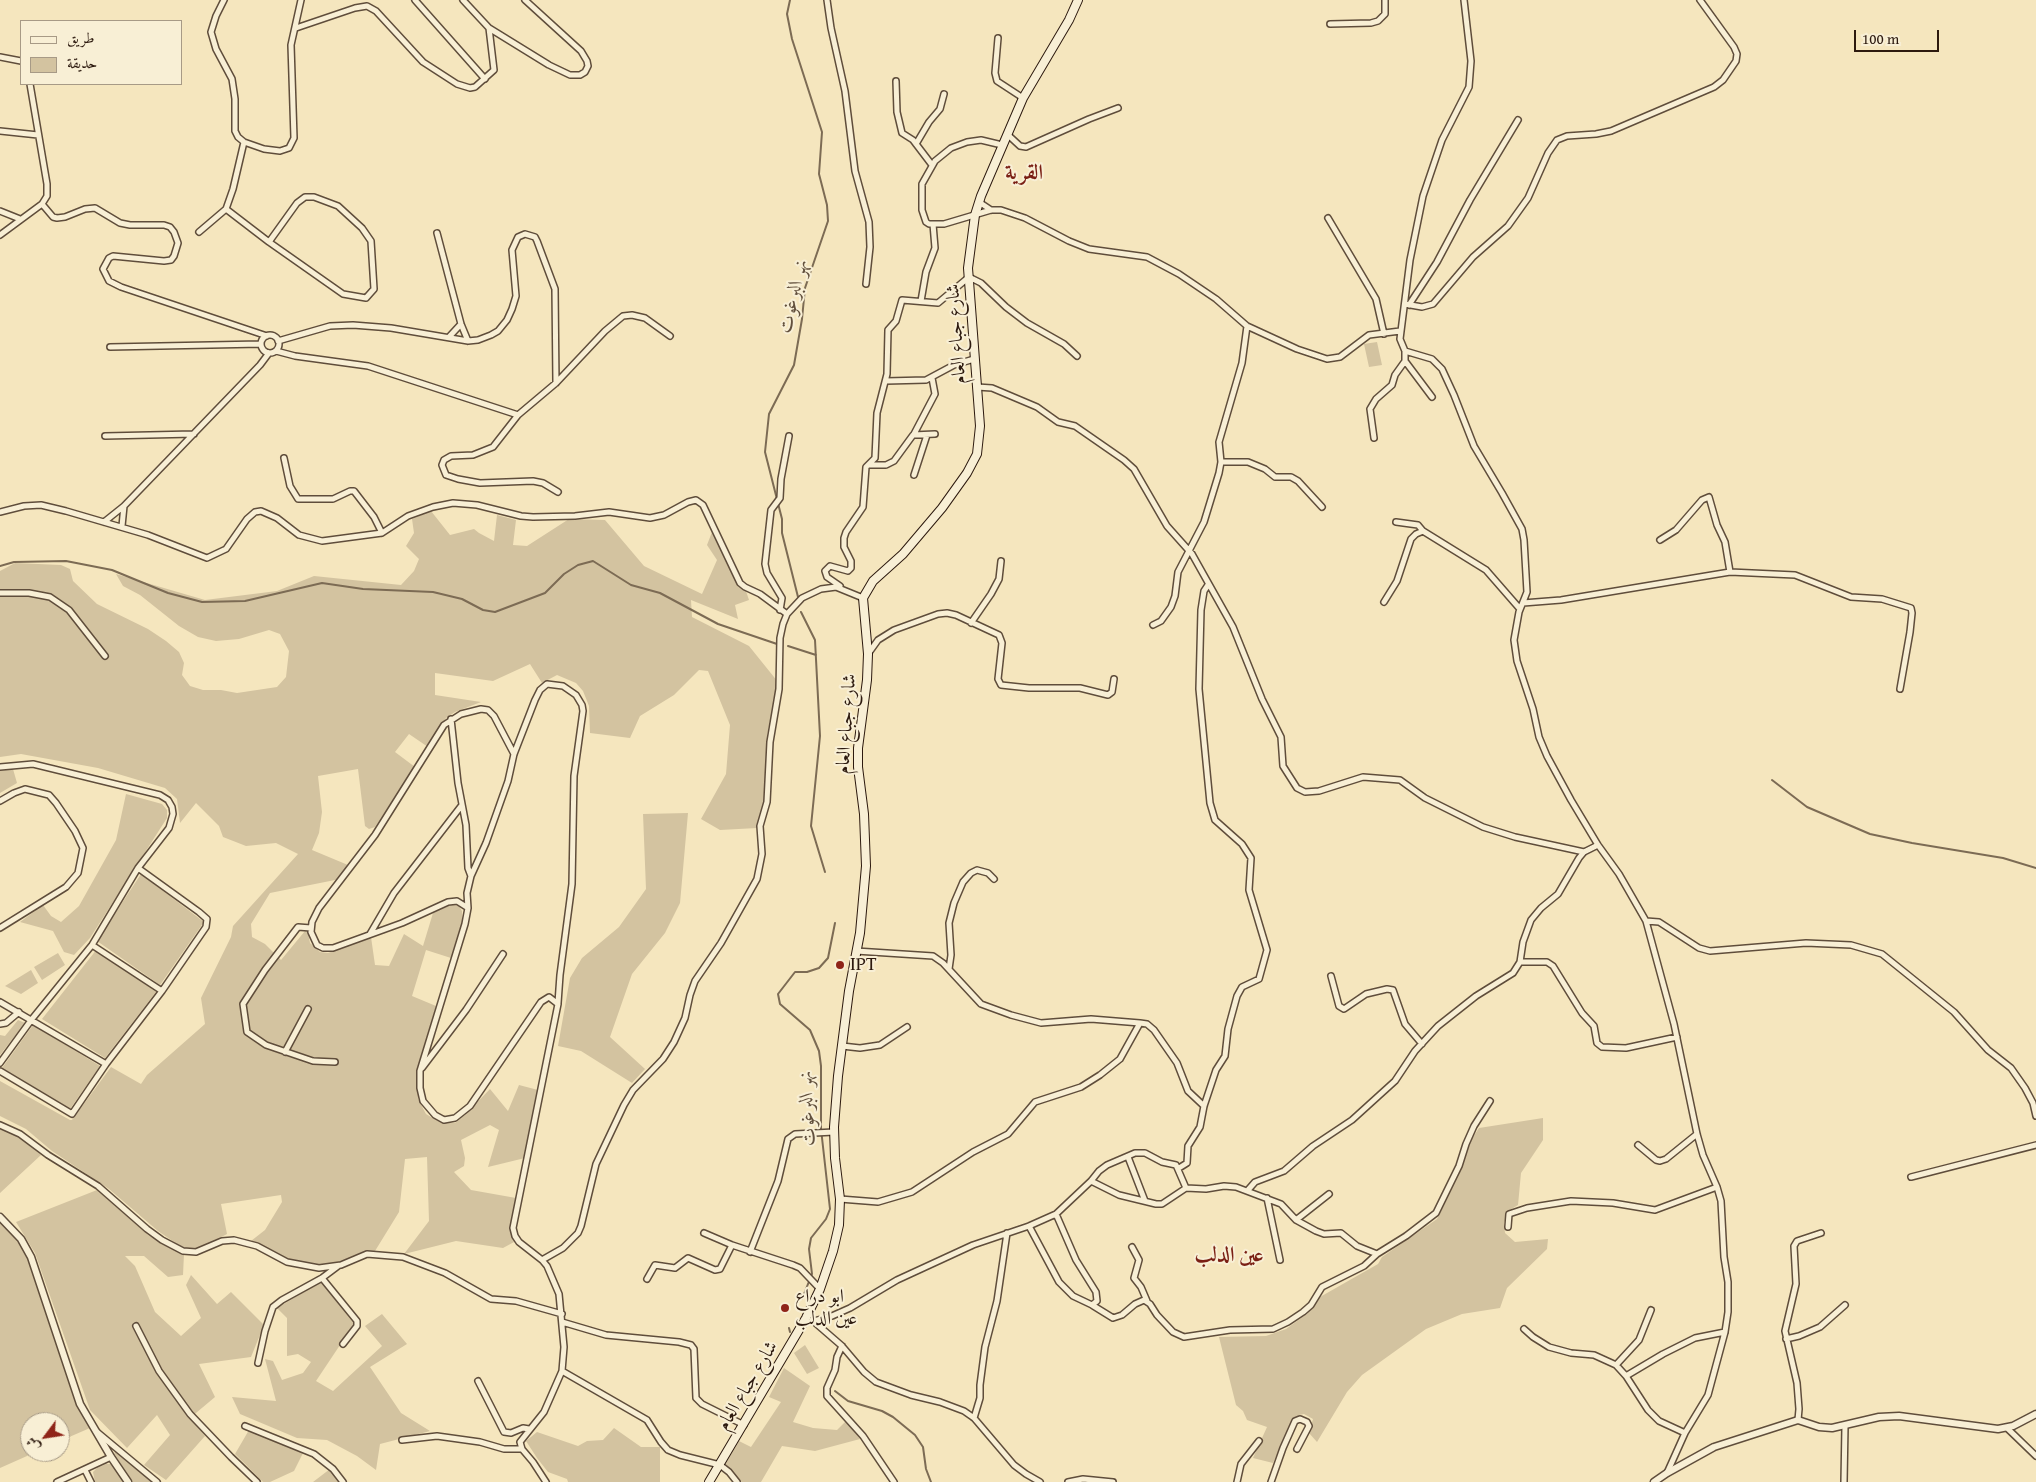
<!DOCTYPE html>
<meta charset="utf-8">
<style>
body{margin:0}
#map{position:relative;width:2036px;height:1482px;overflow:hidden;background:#f5e6be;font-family:"Gentium Book Plus",Amiri,serif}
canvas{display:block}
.legend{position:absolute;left:20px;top:20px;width:162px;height:65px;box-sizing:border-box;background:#f8efd5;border:1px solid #a79a86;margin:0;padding:6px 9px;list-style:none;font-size:15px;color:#2d1a0f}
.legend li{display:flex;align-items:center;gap:10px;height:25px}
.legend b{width:25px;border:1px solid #a79a86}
.north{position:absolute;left:20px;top:1412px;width:50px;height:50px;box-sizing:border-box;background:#f8efd5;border:1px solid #a79a86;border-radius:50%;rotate:239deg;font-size:14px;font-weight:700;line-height:20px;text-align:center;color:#2d1a0f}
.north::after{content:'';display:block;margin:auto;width:18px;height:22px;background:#8f2418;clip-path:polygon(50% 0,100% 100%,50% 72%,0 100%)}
.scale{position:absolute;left:1854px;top:30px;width:85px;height:22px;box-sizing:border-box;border:2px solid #2d1a0f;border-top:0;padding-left:6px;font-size:15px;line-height:18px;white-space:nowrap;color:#2d1a0f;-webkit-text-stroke:4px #f8efd5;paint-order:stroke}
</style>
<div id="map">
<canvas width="2036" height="1482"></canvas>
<ul class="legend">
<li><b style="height:6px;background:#f8efd5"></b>طريق</li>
<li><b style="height:14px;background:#d3c3a0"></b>حديقة</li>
</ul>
<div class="north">ش</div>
<div class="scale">100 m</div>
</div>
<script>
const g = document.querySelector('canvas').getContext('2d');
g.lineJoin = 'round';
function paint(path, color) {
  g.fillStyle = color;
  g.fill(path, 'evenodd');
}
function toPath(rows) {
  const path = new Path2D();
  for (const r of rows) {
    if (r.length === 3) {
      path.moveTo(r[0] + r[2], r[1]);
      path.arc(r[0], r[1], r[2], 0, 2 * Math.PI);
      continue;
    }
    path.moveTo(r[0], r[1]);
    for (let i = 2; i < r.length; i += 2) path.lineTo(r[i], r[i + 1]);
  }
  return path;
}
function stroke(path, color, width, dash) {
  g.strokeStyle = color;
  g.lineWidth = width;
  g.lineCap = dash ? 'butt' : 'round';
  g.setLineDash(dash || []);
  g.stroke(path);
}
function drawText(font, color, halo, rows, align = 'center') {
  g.font = font + ' "Gentium Book Plus",Amiri,serif';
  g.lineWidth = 4;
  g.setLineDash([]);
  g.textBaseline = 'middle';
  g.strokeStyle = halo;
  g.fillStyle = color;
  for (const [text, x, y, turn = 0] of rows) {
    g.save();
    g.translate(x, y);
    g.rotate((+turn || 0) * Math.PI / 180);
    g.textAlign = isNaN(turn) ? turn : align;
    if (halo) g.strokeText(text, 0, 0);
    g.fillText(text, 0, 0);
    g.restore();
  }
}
paint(toPath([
 [1377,342,1382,365,1369,367,1364,344],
 [431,511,450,535,474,529,479,533,494,541,497,515,516,520,513,545,527,546,569,519,605,520,644,566,702,594,717,560,707,545,712,532,738,582,746,591,749,600,735,605,738,619,691,600,692,617,749,646,778,682,767,735,765,805,757,828,720,830,701,819,726,774,730,725,708,671,699,670,674,695,640,716,630,738,590,733,589,706,583,691,576,683,557,675,542,683,530,664,493,681,435,673,435,695,481,702,455,712,446,718,428,747,409,734,395,752,415,767,375,827,369,829,365,826,358,769,318,776,322,812,319,833,312,850,348,865,340,879,270,893,251,924,252,937,265,944,281,960,305,931,308,932,310,943,320,952,328,953,371,937,375,965,389,966,404,934,423,946,433,913,455,903,459,906,462,911,462,923,451,958,426,950,412,996,436,1006,417,1071,418,1099,426,1114,436,1120,443,1123,455,1123,465,1115,490,1089,508,1111,519,1085,538,1090,525,1158,488,1167,499,1130,490,1125,461,1140,465,1158,464,1166,454,1172,471,1190,516,1198,511,1223,511,1232,514,1242,503,1248,456,1241,404,1254,429,1221,427,1157,405,1159,399,1212,375,1251,365,1252,339,1263,316,1266,288,1260,251,1241,265,1230,282,1202,281,1195,221,1204,227,1234,198,1249,191,1250,180,1246,158,1231,109,1189,52,1151,26,1129,0,1116,0,1081,70,1120,72,1120,111,1067,141,1084,147,1075,205,1024,201,998,231,937,233,926,298,854,276,843,246,846,223,837,219,826,196,803,180,823,177,799,165,788,98,768,21,754,0,757,0,571,15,563,61,565,70,569,73,581,97,604,148,629,166,641,179,652,184,663,182,675,190,686,203,690,221,690,237,693,277,687,286,677,289,651,280,634,269,630,239,639,216,641,198,637,179,626,140,595,123,586,116,574,205,600,277,591,314,576,401,585,414,571,419,559,406,546,414,533,412,519],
 [13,769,17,783,0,793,0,770],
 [126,794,162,804,167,810,167,818,90,938,74,955,64,952,53,931,20,922,43,905,51,916,61,922,79,906,116,840],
 [688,813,680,903,665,933,632,974,610,1037,645,1069,632,1083,581,1051,558,1046,570,978,582,958,619,927,646,889,643,814],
 [141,874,204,922,160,985,97,941],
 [97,949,156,992,105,1058,42,1019],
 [58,953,65,965,42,980,34,967],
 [31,970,38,983,21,994,5,986],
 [18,1020,25,1023,0,1055,0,1035,5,1036],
 [33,1025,100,1066,70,1109,2,1068],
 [1543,1118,1543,1140,1521,1173,1518,1205,1508,1211,1504,1223,1505,1233,1515,1242,1548,1239,1547,1249,1507,1288,1500,1308,1462,1314,1426,1329,1362,1375,1347,1392,1317,1442,1309,1433,1313,1419,1304,1414,1299,1415,1293,1419,1273,1463,1253,1458,1267,1427,1247,1420,1243,1411,1236,1405,1219,1337,1266,1336,1286,1329,1307,1314,1320,1297,1378,1264,1382,1257,1437,1219,1459,1175,1471,1140,1479,1128],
 [0,1128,20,1138,41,1155,0,1193],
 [97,1190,148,1235,184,1254,183,1275,168,1277,144,1256,125,1256,135,1266,155,1312,181,1336,201,1318,186,1285,191,1275,217,1304,231,1292,264,1325,251,1357,199,1364,215,1397,190,1418,205,1436,166,1480,144,1465,170,1435,157,1415,127,1448,90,1410,35,1253,16,1222],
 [0,1221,14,1233,31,1265,79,1406,90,1428,60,1441,60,1422,30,1422,30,1452,36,1452,0,1468],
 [321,1282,354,1324,316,1381,333,1391,382,1346,365,1326,382,1314,407,1344,370,1367,401,1413,430,1431,380,1444,376,1470,357,1456,327,1440,297,1438,240,1414,232,1397,276,1401,265,1359,273,1361,282,1380,303,1373,311,1362,298,1354,287,1356,287,1318,277,1308],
 [805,1345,819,1368,807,1374,794,1353],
 [784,1368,810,1386,793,1422,813,1428,837,1430,846,1421,860,1439,815,1451,782,1446,761,1482,742,1482,725,1464,739,1441,751,1447,781,1402,769,1397],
 [614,1428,641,1447,660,1447,660,1482,568,1482,567,1479,548,1472,537,1458,526,1441,537,1432,578,1446,587,1441,603,1440],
 [249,1430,303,1453,294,1471,270,1482,263,1482,235,1454],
 [117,1450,153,1482,132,1482,114,1453],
 [106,1464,113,1464,123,1482,95,1482,93,1472,97,1468],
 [330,1469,340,1482,313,1482]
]), '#d3c3a0');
stroke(toPath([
 [790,0,787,14,792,39,822,132,819,174,827,205,828,221,805,288,802,319,794,365,769,414,765,452,782,519,782,533,798,597],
 [0,566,14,562,66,561,112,570,168,593,202,602,245,601,322,583,363,589,433,592,462,599,483,610,495,612,545,593,564,574,578,565,593,561,631,585,660,593,718,624,777,644],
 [801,612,815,640,820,736,811,826,825,872],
 [788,646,816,655],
 [1772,780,1807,807,1870,834,1912,843,2003,858,2036,868],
 [802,1299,812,1274,809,1249,811,1238,826,1219,830,1209,821,1129,821,1066,819,1051,810,1030,780,1004,778,994,795,972,807,972,819,968,828,958,835,923],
 [789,1328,790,1332],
 [835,1391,848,1401,882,1411,893,1417,915,1435,923,1447,926,1469,931,1482]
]), '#7c6b54', 2);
const minor = toPath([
 [224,0,216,16,211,32,216,49,232,79,235,99,235,131,238,137,244,142,264,149,280,151,289,148,294,138,291,45,301,0],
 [415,0,485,79],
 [463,0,489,28,549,65,570,75,580,75,585,72,588,66,587,61,581,51,525,0],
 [827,0,831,28,845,91,855,171,869,222,870,247,866,284],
 [1464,0,1471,61,1469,87,1442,140,1423,196,1410,260,1400,339,1405,351,1432,359,1442,369,1454,395,1474,446,1502,493,1522,529,1524,540,1527,592,1519,612,1514,640,1517,661,1533,709,1539,737,1547,756,1571,800,1598,845,1619,874,1646,921,1674,1024,1697,1134,1703,1155,1717,1187,1721,1201,1724,1257,1728,1282,1728,1312,1725,1332,1708,1395,1685,1433,1667,1473],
 [1330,24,1371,23,1378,21,1385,14,1385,0],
 [296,28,355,8,367,6,376,11,423,62,457,84,470,88,475,87,494,70,489,28],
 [998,38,995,73,997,81,1023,98],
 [0,57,21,61],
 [896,81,897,112,902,133,913,140,932,165],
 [0,131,38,135],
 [1007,134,1020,146,1026,147,1089,119,1118,108],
 [916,144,929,122,940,109,944,94],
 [1002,145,981,140,967,142,951,148,935,161,922,184,922,210,926,222,929,224,944,224,991,210,1001,210,1025,218,1069,241,1089,249,1147,257,1179,274,1216,299,1247,326,1297,349,1327,359,1340,357,1369,335,1400,331],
 [979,202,991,210],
 [42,204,53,217,57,218,65,217,85,209,95,208,120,223,130,225,164,225,170,227,174,232,178,243,174,256,171,260,164,261,113,256,109,258,103,269,109,281,121,287,267,336],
 [226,209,269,242,343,294,366,298,374,289,371,241,362,228,338,206,314,197,305,197,297,203,269,242],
 [0,211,20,219],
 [1328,218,1376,299,1384,334],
 [199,232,226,209,233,189,244,142],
 [437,233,461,324,468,341],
 [0,235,42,204,47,196,47,184,30,84],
 [921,301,926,272,935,248,933,224],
 [1405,304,1422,307,1433,304,1473,257,1508,226,1528,198,1548,153,1557,140,1567,136,1596,134,1611,131,1714,87,1723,80,1736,61,1737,54,1734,47,1700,0],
 [1409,305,1437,262,1470,200,1518,120],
 [270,344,9],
 [449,337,461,324],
 [278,341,330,326,353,325,391,328,468,341,478,340,491,335,498,331,507,320,512,309,516,296,512,250,518,237,525,234,535,237,537,241,555,289,556,383],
 [110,347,261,344],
 [276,351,295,356,368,366,518,415],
 [1405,361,1432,397],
 [886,381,926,380,954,365,974,359],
 [977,387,992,388,1037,407,1058,422,1075,426,1124,460,1134,469,1167,526,1192,554,1233,627,1262,699,1281,737,1283,766,1297,788,1305,792,1319,791,1363,777,1400,780,1425,798,1483,827,1515,837,1584,852],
 [914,434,935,394,932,378],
 [105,436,194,434],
 [1374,438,1370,409,1376,399,1392,385,1395,375,1405,361,1405,351],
 [284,458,290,486,298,499,333,499,350,491,354,491,374,517,382,533],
 [1221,462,1248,462,1265,469,1275,477,1291,477,1298,481,1322,507],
 [870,465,886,465,894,461,913,435,935,434],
 [914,475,927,435],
 [558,492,543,483,533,481,480,483,458,479,446,475,442,465,444,460,451,456,473,455,493,447,518,415,556,383,605,331,623,316,632,315,645,318,670,336],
 [0,512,24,506,41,505,66,511,148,535,207,558,226,549,247,519,255,512,261,511,277,518,299,535,322,541,382,533,408,516,433,507,453,503,477,505,521,516,533,517,575,516,609,512,650,518,664,515,688,502,696,500,703,505,740,583,745,587,760,594,787,614],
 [104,522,124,506],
 [1396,522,1418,525,1423,531],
 [122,526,124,506,260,365,269,353],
 [1660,540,1676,530,1702,500,1709,497,1717,525,1725,542,1730,572],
 [840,586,827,577,825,571,830,566,848,571,851,568,851,561,844,547,844,538,846,532,863,507,866,467,875,458,877,413,887,374,888,330,896,321,902,300,938,303,969,277,981,283,1006,307,1027,323,1064,344,1077,356],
 [0,593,29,593,50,597,69,610,105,656],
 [1384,602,1397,581,1411,539,1416,534,1423,531,1486,570,1520,609],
 [1523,603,1561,600,1730,572,1795,575,1851,597,1882,599,1911,608,1912,613,1910,632,1900,689],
 [780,610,782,598,767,573,765,564,771,510,780,498,781,479,789,436],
 [971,623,991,594,999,579,1001,561],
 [1153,625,1161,621,1171,607,1175,596,1178,572,1204,522,1219,473,1221,462,1219,442,1242,363,1247,326],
 [868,654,878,640,894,630,938,614,947,613,956,615,999,635,1002,643,998,679,1001,685,1029,688,1080,688,1108,695,1112,692,1114,679],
 [451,719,458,783,466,825,468,868,471,876],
 [514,754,494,716,488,710,481,709,461,714,444,725,375,835,319,908,312,922,311,932,317,945,323,948,333,948,402,923,448,902,457,901,468,908,465,924,420,1071,420,1088,423,1101,435,1115,444,1120,455,1118,470,1106,541,1002,549,997,558,1004,513,1228,515,1236,519,1242,542,1260,547,1266,559,1294,564,1347,562,1371,544,1412,520,1442,522,1449,533,1462,546,1482],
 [0,767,33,764,160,795,168,800,172,807,173,814,169,828,138,868,92,945,32,1019,0,1063],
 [0,801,14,793,25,789,49,795,56,803,75,831,83,848,78,873,66,887,0,928],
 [468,908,467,893,471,876,486,843,508,781,514,754,535,700,540,690,547,684,563,686,576,695,582,705,583,711,574,776,572,884,560,975,558,1003],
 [1646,921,1659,922,1699,948,1710,951,1806,943,1851,945,1882,954,1954,1012,1988,1050,2011,1068,2025,1088,2033,1103,2036,1116],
 [311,928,298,927,265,970,243,1004,247,1032,266,1045,313,1061,335,1062],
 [370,934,394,893,462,805],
 [92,945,162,991],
 [856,951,933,956,943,963,981,1004,1011,1015,1041,1023,1091,1019,1140,1023],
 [1520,962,1547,962,1553,966,1582,1013,1594,1026,1597,1043,1602,1047,1626,1048,1677,1037],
 [949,969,951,955,949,923,954,903,963,882,971,873,977,870,988,873,994,879],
 [1331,976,1339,1006,1344,1009,1366,994,1387,989,1393,990,1405,1024,1422,1044],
 [0,1002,106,1064],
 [0,1024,6,1023,19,1012],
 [842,1046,860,1048,880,1045,907,1027],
 [285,1052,308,1009],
 [422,1068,466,1010,503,954],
 [0,1071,72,1114,106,1064,162,991,206,927,207,919,199,912,138,868],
 [0,1125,20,1134,48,1155,98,1186,147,1229,162,1240,183,1251,196,1252,222,1241,234,1240,257,1246,287,1262,319,1268,341,1265,367,1254,403,1257,445,1273,491,1299,516,1301,562,1314],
 [1638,1145,1656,1160,1660,1161,1666,1159,1697,1134],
 [1128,1157,1145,1201],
 [1179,1168,1187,1163,1188,1146,1200,1127,1204,1106,1216,1070,1225,1056,1228,1029,1237,996,1242,987,1259,979,1267,950,1249,890,1251,858,1242,844,1215,820,1210,803,1199,689,1201,610,1204,591,1208,585],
 [1911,1177,2036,1145],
 [1248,1190,1255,1182,1284,1171,1313,1146,1352,1120,1395,1081,1415,1051,1438,1026,1476,996,1513,973,1520,962,1523,942,1531,920,1541,908,1558,894,1579,858,1584,852,1598,845],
 [1267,1198,1280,1260],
 [840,1199,878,1202,912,1192,973,1152,1008,1134,1035,1102,1081,1087,1100,1075,1120,1059,1140,1023,1147,1024,1154,1030,1177,1063,1188,1091,1204,1106],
 [1056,1214,1076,1260,1096,1292,1097,1301,1092,1305],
 [1296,1220,1329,1194],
 [1029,1226,1059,1282,1073,1296,1092,1305,1113,1318,1122,1315,1135,1304,1144,1300,1150,1304,1157,1315,1173,1332,1184,1337,1230,1330,1273,1329,1288,1322,1303,1312,1311,1305,1322,1287,1364,1266,1377,1254,1357,1246,1341,1233,1324,1234,1316,1231,1296,1220,1281,1204,1236,1187,1224,1186,1206,1189,1186,1188,1162,1204,1156,1204,1119,1195,1091,1181],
 [1508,1227,1509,1214,1527,1208,1571,1201,1613,1203,1655,1210,1717,1187],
 [704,1233,732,1245,793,1265,800,1268,820,1289],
 [1132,1247,1139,1260,1134,1278,1141,1287,1147,1301],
 [750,1252,778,1181,788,1139,795,1134,834,1132],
 [1377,1254,1406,1236,1436,1213,1459,1166,1466,1144,1474,1126,1490,1101],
 [542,1260,563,1248,578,1233,581,1226,596,1164,624,1105,633,1090,663,1059,674,1042,685,1018,690,995,695,981,721,943,757,879,762,854,760,826,767,802,770,742,779,689,780,638,783,624,787,614,802,598,821,589,836,587,863,598],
 [322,1278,357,1321,357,1326,343,1344],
 [647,1279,655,1265,675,1268,688,1258,715,1270,720,1269,732,1245],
 [812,1320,842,1346,864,1372,876,1382,911,1395,940,1402,964,1411,974,1418,1014,1465,1026,1474,1040,1482],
 [814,1321,832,1316,850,1308,897,1280,973,1245,1029,1226,1056,1214,1091,1181,1099,1171,1107,1165,1135,1153,1145,1153,1162,1162,1176,1165,1186,1188],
 [562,1322,606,1335,679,1342,691,1345,694,1349,696,1398,702,1404,744,1425],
 [136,1326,159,1371,190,1414,231,1457,257,1482],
 [1524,1329,1533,1337,1549,1347,1571,1353,1594,1355,1616,1365,1626,1376,1648,1410,1659,1421,1685,1433],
 [1786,1339,1799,1336,1820,1327,1845,1305],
 [842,1346,837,1357,835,1370,827,1388,827,1396,863,1436,894,1482],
 [258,1363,265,1331,273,1307,282,1300,322,1278,338,1266],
 [1616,1365,1639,1340,1651,1310],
 [562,1371,647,1420,661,1442,668,1450,680,1455,720,1465],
 [1626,1376,1663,1354,1695,1338,1725,1332],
 [478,1381,504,1432,511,1433,523,1428,529,1429],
 [974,1418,980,1398,980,1385,985,1347,997,1301,1007,1233],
 [1798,1420,1799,1409,1797,1383,1785,1331,1796,1284,1794,1246,1797,1241,1821,1233],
 [245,1426,314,1454,333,1469,343,1482],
 [2007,1428,2036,1456],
 [97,1432,157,1482],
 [402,1440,437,1436,480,1442,504,1449,522,1449],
 [720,1465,729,1472,737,1482],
 [85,1470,91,1482],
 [57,1482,111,1457],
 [1068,1482,1083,1479,1113,1482],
 [1237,1482,1241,1464,1259,1441],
 [1271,1482,1283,1448,1295,1421,1300,1419,1307,1422,1309,1426,1297,1449],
 [1844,1482,1845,1426]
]);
const tertiary = toPath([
 [0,1217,21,1239,31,1257,80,1404,111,1457,128,1482],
 [1654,1482,1667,1473,1714,1447,1798,1420,1819,1427,1832,1428,1879,1417,1899,1416,1998,1429,2013,1426,2036,1414]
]);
const secondary = toPath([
 [709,1482,806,1318,820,1289,833,1251,839,1225,840,1199,835,1158,834,1127,838,1076,849,991,860,933,866,866,864,814,858,767,858,748,867,680,868,654,863,598,873,581,903,554,942,508,967,473,977,454,980,426,968,268,975,215,981,196,1023,98,1069,20,1078,0]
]);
stroke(minor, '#5f4d3b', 8);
stroke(tertiary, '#5f4d3b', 9);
stroke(secondary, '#2d1a0f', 10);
stroke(minor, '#f8efd5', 5);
stroke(tertiary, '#f8efd5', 6);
stroke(secondary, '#f8efd5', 8);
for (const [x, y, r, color] of [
 [840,965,5,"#8f2418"],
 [785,1308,5,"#8f2418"]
]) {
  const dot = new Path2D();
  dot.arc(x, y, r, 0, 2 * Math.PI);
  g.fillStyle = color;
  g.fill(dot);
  stroke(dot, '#f8efd5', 2);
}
drawText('19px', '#2d1a0f', '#f8efd5', [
 ["شارع جباع العام",957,334,-94],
 ["شارع جباع العام",847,724,-86],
 ["شارع جباع العام",748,1386,-59]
]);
drawText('19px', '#2d1a0f', '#f8efd5', [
 ["IPT",850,965],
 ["ابو دراع",795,1297],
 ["عين الدلب",795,1319]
], 'left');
drawText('italic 20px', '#62503d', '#f8efd5', [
 ["نهر البرغوت",794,296,-77],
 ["نهر البرغوت",808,1108,-93]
]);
drawText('bold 21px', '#7a1f14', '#f8efd5', [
 ["القرية",1024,174],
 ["عين الدلب",1229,1256]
]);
</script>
